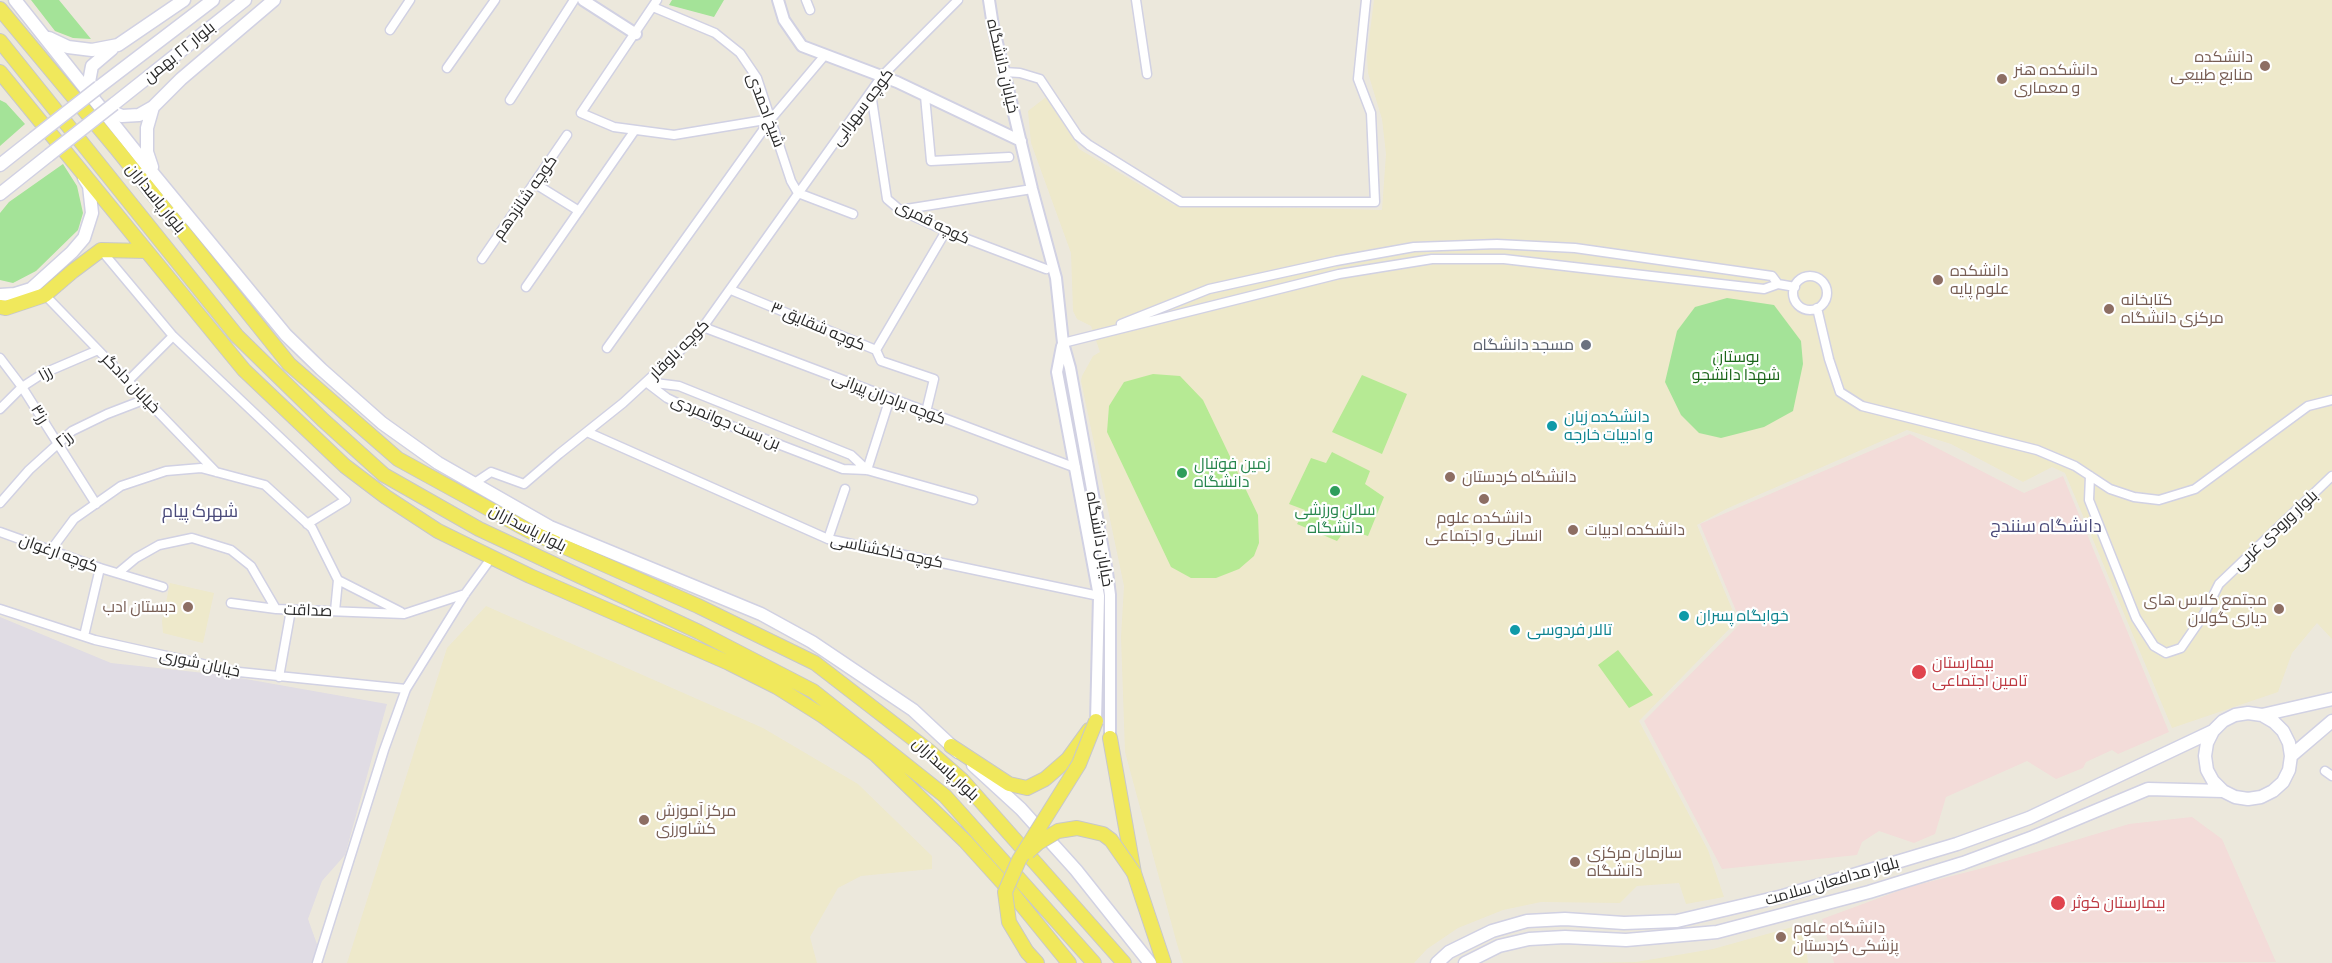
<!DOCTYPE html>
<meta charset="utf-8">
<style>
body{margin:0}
canvas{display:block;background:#ece8dc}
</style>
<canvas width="2332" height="963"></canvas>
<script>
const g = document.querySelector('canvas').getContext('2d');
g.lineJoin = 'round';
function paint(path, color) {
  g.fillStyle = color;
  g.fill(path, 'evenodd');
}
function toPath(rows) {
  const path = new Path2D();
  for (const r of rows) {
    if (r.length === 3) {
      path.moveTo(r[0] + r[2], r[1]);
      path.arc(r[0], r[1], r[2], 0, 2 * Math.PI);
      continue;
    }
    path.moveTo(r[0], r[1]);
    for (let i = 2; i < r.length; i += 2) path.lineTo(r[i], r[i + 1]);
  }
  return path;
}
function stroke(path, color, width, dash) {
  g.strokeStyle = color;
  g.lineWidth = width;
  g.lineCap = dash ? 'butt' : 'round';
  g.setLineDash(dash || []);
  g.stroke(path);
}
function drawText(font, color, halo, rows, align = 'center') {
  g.font = font + ' Commissioner,Cairo,sans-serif';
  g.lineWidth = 4.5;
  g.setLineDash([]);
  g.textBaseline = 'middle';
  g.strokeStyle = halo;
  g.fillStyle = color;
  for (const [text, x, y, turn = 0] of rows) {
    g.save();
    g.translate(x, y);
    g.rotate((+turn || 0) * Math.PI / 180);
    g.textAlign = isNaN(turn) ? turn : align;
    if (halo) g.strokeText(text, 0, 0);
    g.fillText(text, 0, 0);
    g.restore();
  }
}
paint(toPath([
 [0,617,111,663,223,675,387,704,345,855,322,881,308,919,318,947,312,963,0,963]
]), '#e0dce4');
paint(toPath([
 [1374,0,2332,0,2332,639,2317,623,2292,653,2278,692,2172,728,2065,473,2052,467,2023,482,1951,444,1907,430,1726,509,1697,525,1737,621,1639,721,1708,850,1724,897,1686,904,1679,883,1637,886,1620,903,1541,902,1503,910,1458,928,1427,949,1414,963,1183,963,1177,944,1125,752,1121,637,1124,586,1081,381,1082,376,1093,356,1100,352,1091,326,1077,319,1073,311,1071,253,1031,143,1028,111,1050,94,1079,149,1174,205,1382,210,1386,154,1382,119,1368,73,1367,56],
 [170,583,214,593,203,643,163,633,162,621],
 [486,606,763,728,858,784,932,856,932,869,861,876,838,888,810,937,817,963,347,963,447,648],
 [1803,924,1808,963,1587,963,1636,962,1713,949]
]), '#eee9cb');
paint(toPath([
 [1910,434,2024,493,2063,476,2169,732,2118,754,2112,750,2086,762,2083,768,2056,779,2027,761,1946,797,1935,834,1914,843,1879,831,1862,842,1857,855,1722,869,1644,721,1741,623,1700,524],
 [2192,817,2222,839,2276,962,1834,963,1822,919,1909,887,1983,868,2129,824]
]), '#f3dcd9');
paint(toPath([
 [31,0,59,0,91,39,73,38,55,31],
 [672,0,724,0,714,17,669,5],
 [0,100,6,103,25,124,0,146],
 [63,164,77,186,83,213,78,230,36,271,13,283,0,280,0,213,9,202],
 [1727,298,1774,305,1801,341,1803,364,1793,411,1764,427,1721,438,1699,433,1681,415,1665,382,1677,331,1695,307]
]), '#a4e398');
paint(toPath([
 [1153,374,1180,376,1203,400,1258,515,1259,543,1254,556,1239,569,1216,578,1191,578,1171,567,1107,432,1109,406,1124,382],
 [1362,375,1407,394,1382,454,1332,432],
 [1332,452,1370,471,1365,484,1384,497,1368,536,1346,529,1337,541,1297,524,1305,510,1289,504,1311,458,1326,463],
 [1618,650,1653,695,1629,708,1598,665]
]), '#b6ea94');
const minor = toPath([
 [806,0,810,10],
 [1136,0,1147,74],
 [653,7,715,33,740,53,757,78,791,181,798,193],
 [390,30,410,0],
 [447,68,495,0],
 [1004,72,1020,73,1040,79,1078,136,1089,145,1181,202,1375,202,1371,113,1358,79,1366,0],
 [871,93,887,199,900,210,946,231,1046,269],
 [925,96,931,161,1009,157],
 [510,100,574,0],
 [771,119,825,55],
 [534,183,579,211],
 [798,193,853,214],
 [900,210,1032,189],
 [101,250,173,336,346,500,307,524],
 [482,259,567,135],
 [1810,293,17],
 [526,287,635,130],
 [731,290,876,350,946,231],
 [45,295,216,472],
 [1817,308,1829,359,1840,392,1862,406,2037,450,2075,466,2110,489,2134,497,2159,500,2195,489,2308,406,2332,400],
 [1121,324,1209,289,1336,261,1414,247,1497,244,1575,248,1772,276,1778,284],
 [703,327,1076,468],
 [1063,343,1339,274,1432,259,1504,259,1764,289,1778,284,1795,287],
 [607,348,771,119,674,135,614,127,581,113,657,0],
 [876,350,881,361,934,379,926,412],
 [0,358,22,387,96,504],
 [128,381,173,336],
 [646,382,667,398,700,414,843,469,867,470,973,500],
 [647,382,679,386,851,455,867,470],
 [0,409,22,387,42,374,98,350],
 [587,432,828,539,1099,596],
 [867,470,890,398],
 [2090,476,2089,500,2136,618,2154,646,2166,653,2181,648,2203,616,2219,584,2332,476],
 [473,484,491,472,524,484,559,454,623,403,698,334,882,76,958,0],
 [0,503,29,470,72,431,107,414,146,399],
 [0,532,100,568,163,587],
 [828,539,845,489],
 [51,550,74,519,121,486,166,471,201,468,265,485,312,528,338,580,335,611],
 [118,573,136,558,159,545,192,538,231,550,251,566,276,609,404,614,465,594],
 [338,580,401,612],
 [231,603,276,609],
 [0,609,95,640,239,672,406,689],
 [84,636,100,568],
 [279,677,291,610],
 [2325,771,2332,776],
 [317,963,384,750,406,689,465,594,492,557]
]);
const tertiary = toPath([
 [583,0,636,34],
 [778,0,784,20,802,46,897,82,1021,141],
 [989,0,993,26,1032,189,1056,278,1063,343,1070,368,1107,572,1110,595,1110,738],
 [1062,346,1057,372,1099,596,1096,721]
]);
const secondary = toPath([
 [15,0,155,176,286,335,321,369,382,423,438,463,550,527,761,614,812,642,913,710,958,752],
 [49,38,68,47,92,50,118,45,184,0],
 [99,87,213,0],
 [94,93,89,82,92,66,112,49],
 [114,104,245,0],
 [106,109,122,116,139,115,153,107],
 [0,165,34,138],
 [152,167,147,152,147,128,153,107,181,79,274,0],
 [0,194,49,155],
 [0,295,15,294,31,289,72,252,84,238,92,213,89,186,84,178],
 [2262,715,2274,722,2283,731,2289,743,2291,756,2289,770,2283,782,2273,791,2261,797,2248,799,2235,797,2223,791,2213,781,2207,770,2205,756,2207,743,2213,731,2223,721,2235,715,2248,713,2262,715,2332,699],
 [2291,756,2332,721],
 [973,765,1021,809,1076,870,1150,963],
 [1437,963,1449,952,1492,931,1527,921,1565,919,1624,923,1677,921,1783,896,1957,844,2029,818,2213,731],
 [1465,963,1499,946,1529,939,1565,937,1626,940,1717,932,1869,892,1963,863,2033,837,2148,789,2223,791]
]);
const primary = toPath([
 [0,9,116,148,289,364,398,459,533,533,698,606,815,663,929,751,962,780,1124,963],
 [0,41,237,336,323,420,384,475,479,529,699,632,813,691,945,796,1094,963],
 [0,72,244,370,345,466,386,497,438,531,530,576,729,663,777,687,823,716,875,754,965,841,1012,893,1069,963],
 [0,307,6,308,45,295,73,271,101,250,146,251],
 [1110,738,1134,873,1164,963],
 [951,746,1009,784,1027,788,1045,779,1068,759,1089,730],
 [1027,952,1037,963]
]);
stroke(minor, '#d1d1e3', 11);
stroke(tertiary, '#d1d1e3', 14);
stroke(secondary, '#d1d1e3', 15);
stroke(primary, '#c8c8c8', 16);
stroke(minor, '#fff', 8);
stroke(tertiary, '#fff', 10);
stroke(secondary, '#fff', 12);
stroke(primary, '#f0e85c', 14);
const secondaryBridge = toPath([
 [34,138,99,87],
 [49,155,114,104]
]);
const primaryBridge = toPath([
 [1028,852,1038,843,1058,831,1077,828,1103,834,1111,840,1134,873],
 [1027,952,1009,922,1005,892,1019,860,1079,764,1096,721]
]);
stroke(secondaryBridge, '#d1d1e3', 15, []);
stroke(primaryBridge, '#c8c8c8', 16, []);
stroke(secondaryBridge, '#fff', 12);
stroke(primaryBridge, '#f0e85c', 14);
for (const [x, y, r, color] of [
 [2265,66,6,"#8d6e63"],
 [2002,79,6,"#8d6e63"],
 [1938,280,6,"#8d6e63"],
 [2109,309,6,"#8d6e63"],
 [1586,345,6,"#6b7280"],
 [1552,426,6,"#0f9aa8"],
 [1182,473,6,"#2e9e5b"],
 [1450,477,6,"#8d6e63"],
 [1335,491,6,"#2e9e5b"],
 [1484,499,6,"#8d6e63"],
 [1573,530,6,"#8d6e63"],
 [188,607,6,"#8d6e63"],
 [2279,609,6,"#8d6e63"],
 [1684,616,6,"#0f9aa8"],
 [1515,630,6,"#0f9aa8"],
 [1919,672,8,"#e0444e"],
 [644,820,6,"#8d6e63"],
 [1575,862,6,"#8d6e63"],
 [2058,903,8,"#e0444e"],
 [1781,937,6,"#8d6e63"]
]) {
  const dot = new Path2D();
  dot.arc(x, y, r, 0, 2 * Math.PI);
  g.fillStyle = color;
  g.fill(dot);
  stroke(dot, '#fff', 2);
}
drawText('16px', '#2a2a2a', '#fff', [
 ["بلوار ۲۲ بهمن",179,52,-39],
 ["خیابان دانشگاه",1003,66,77],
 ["کوچه سهرابی",862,107,-53],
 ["شیخ احمدی",766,110,69],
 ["کوچه شانزدهم",525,197,-55],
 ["بلوار پاسداران",156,198,51],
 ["کوچه قمری",933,222,26],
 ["کوچه شقایق ۳",818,326,23],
 ["کوچه باوقار",679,349,-45],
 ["رز۱",45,373,-29],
 ["خیابان دادگر",131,383,46],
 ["کوچه برادران پیرانی",889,398,21],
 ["رز۳",40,414,58],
 ["بن بست جوانمردی",726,422,23],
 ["رز۲",64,439,-37],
 ["بلوار پاسداران",528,528,27],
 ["بلوار ورودی غربی",2275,530,-43],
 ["خیابان دانشگاه",1100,539,80],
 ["کوچه خاکشناسی",887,551,12],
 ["کوچه ارغوان",59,553,20],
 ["صداقت",308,610,2],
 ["خیابان شوری",200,663,12],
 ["بلوار پاسداران",946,769,43],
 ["بلوار مدافعان سلامت",1832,881,-16]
]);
drawText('16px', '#785e54', '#fff', [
 ["دانشکده",2253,57,"right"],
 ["منابع طبیعی",2253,75,"right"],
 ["دانشکده هنر",2014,70],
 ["و معماری",2014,88],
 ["دانشکده",1950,271],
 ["علوم پایه",1950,289],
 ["کتابخانه",2121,300],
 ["مرکزی دانشگاه",2121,318],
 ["دانشگاه کردستان",1462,477],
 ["دانشکده علوم",1484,518,"center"],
 ["انسانی و اجتماعی",1484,536,"center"],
 ["دانشکده ادبیات",1585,530],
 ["مجتمع کلاس های",2267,600,"right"],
 ["دیاری گولان",2267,618,"right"],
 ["دبستان ادب",176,607,"right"],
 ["مرکز آموزش",656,811],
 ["کشاورزی",656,829],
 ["سازمان مرکزی",1587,853],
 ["دانشگاه",1587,871],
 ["دانشگاه علوم",1793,928],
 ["پزشکی کردستان",1793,946]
], 'left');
drawText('16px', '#5b616d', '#fff', [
 ["مسجد دانشگاه",1574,345]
], 'right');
drawText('16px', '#1c661a', '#fff', [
 ["بوستان",1736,357],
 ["شهدا دانشجو",1736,375]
]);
drawText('16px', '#0d838f', '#fff', [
 ["دانشکده زبان",1564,417],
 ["و ادبیات خارجه",1564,435],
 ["خوابگاه پسران",1696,616],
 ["تالار فردوسی",1527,630]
], 'left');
drawText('16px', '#27864d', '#fff', [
 ["زمین فوتبال",1194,464],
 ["دانشگاه",1194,482],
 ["سالن ورزشی",1335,510,"center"],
 ["دانشگاه",1335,528,"center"]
], 'left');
drawText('16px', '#be3a42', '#fff', [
 ["بیمارستان",1932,663],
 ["تامین اجتماعی",1932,681],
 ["بیمارستان کوثر",2072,903]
], 'left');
drawText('18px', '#4a4a7a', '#fff', [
 ["شهرک پیام",200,511],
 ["دانشگاه سنندج",2046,526]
]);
</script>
